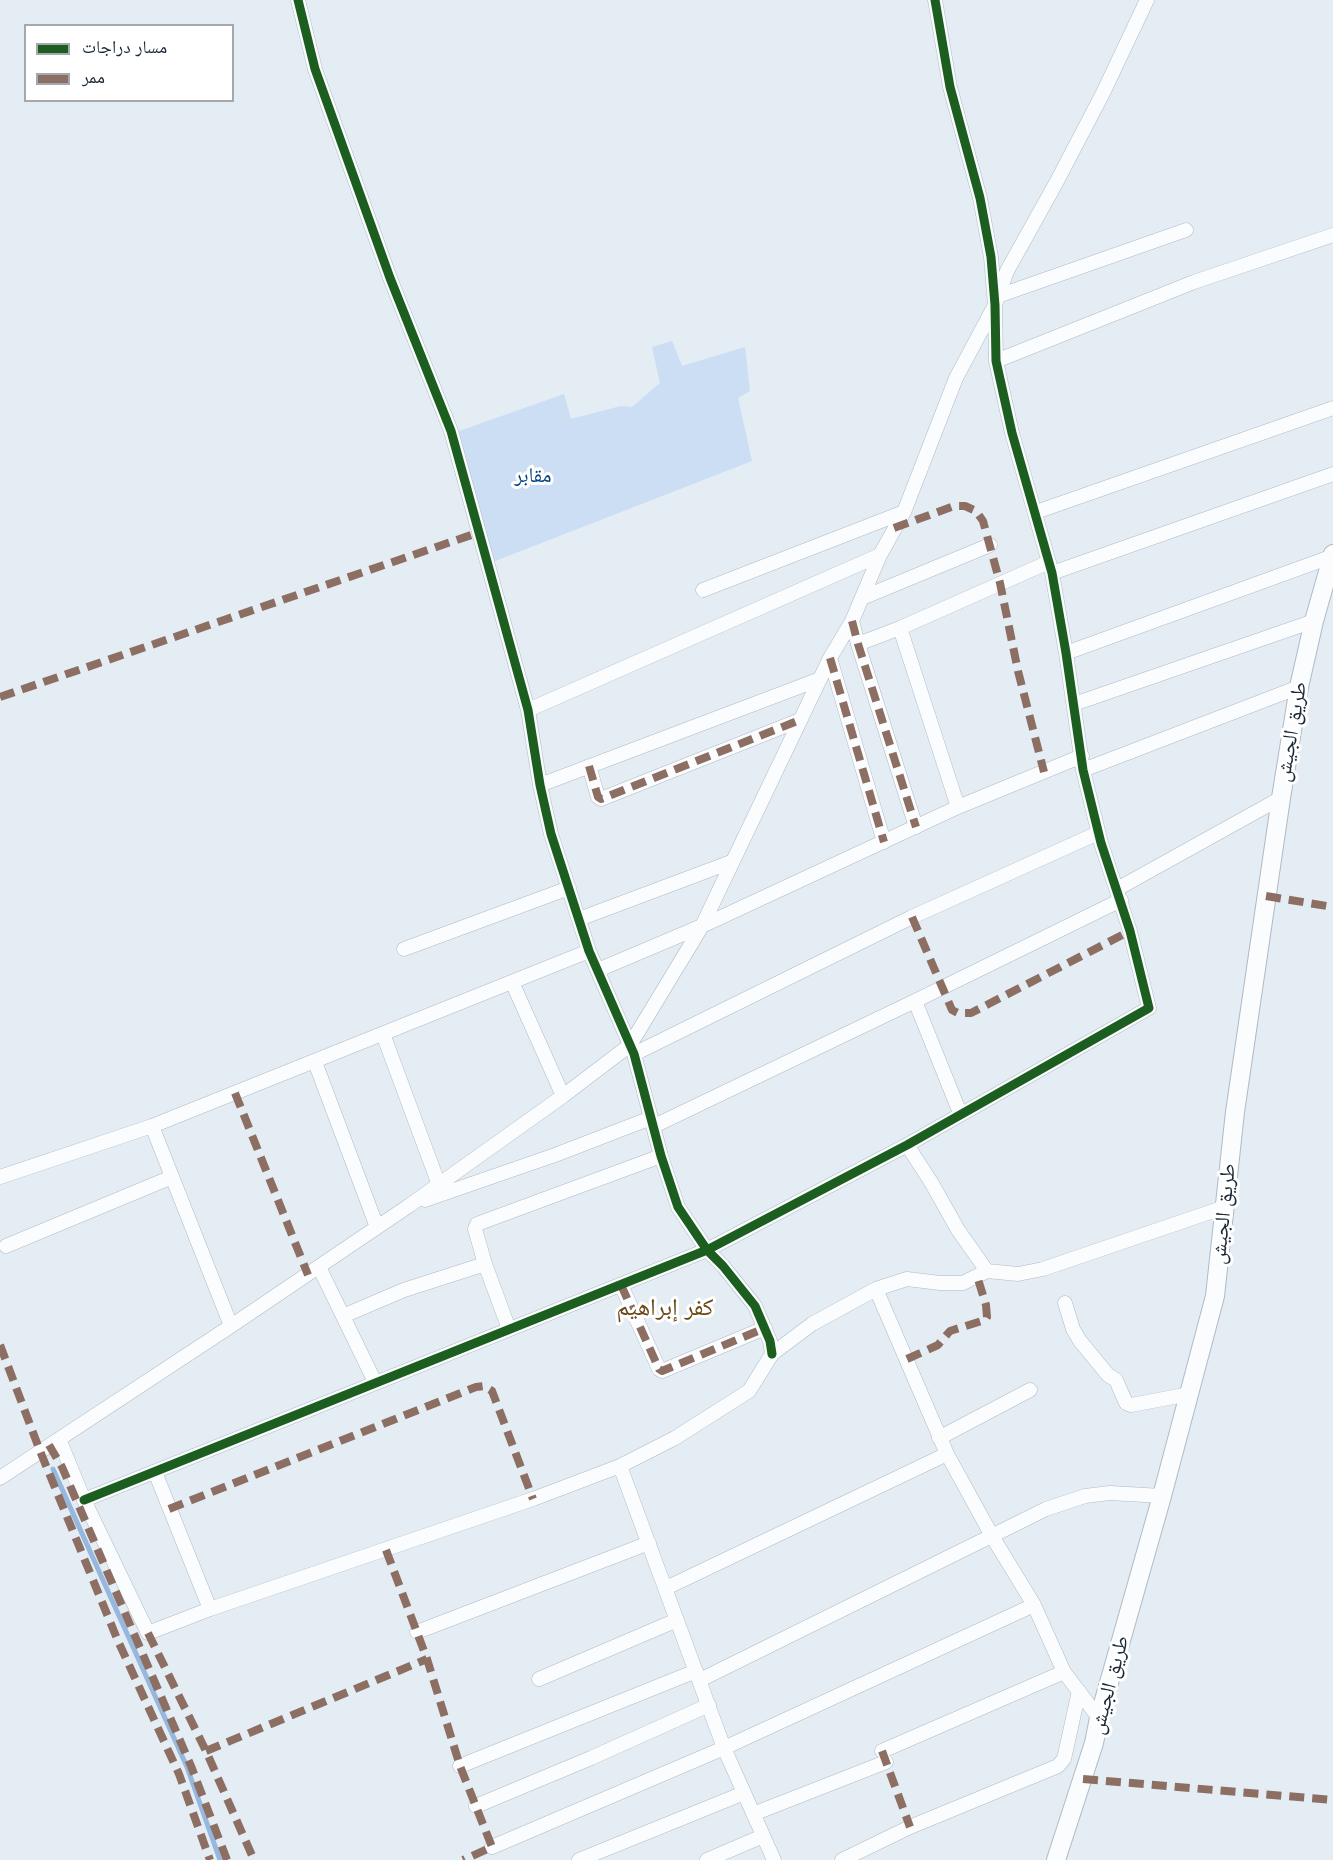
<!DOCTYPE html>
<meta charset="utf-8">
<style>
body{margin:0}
#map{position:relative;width:1333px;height:1860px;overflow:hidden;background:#e4ecf4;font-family:Arial,"Noto Naskh Arabic",sans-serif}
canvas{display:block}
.legend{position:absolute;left:24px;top:24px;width:210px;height:78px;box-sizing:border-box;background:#fff;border:2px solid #a4a9af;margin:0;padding:8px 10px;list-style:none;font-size:18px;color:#1b2836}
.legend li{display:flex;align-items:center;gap:12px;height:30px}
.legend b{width:30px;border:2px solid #a4a9af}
</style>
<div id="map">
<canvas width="1333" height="1860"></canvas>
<ul class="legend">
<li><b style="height:8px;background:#1b5e20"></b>مسار دراجات</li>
<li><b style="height:8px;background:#8d6e63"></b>ممر</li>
</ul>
</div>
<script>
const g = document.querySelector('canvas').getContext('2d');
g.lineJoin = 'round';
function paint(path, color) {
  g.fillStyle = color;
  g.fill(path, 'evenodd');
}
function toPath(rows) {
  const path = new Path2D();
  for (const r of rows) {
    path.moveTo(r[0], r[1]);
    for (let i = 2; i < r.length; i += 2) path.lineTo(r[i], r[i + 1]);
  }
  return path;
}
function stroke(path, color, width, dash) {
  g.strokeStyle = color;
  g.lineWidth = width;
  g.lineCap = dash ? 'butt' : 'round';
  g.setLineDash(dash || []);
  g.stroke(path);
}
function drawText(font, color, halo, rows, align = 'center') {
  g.font = font + ' Arial,"Noto Naskh Arabic",sans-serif';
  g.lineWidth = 6;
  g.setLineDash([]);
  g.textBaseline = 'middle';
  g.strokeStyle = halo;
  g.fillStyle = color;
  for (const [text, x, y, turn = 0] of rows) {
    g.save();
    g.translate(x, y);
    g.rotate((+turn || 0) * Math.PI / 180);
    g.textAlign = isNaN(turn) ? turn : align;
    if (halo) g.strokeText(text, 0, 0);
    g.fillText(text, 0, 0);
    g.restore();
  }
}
paint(toPath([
 [672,341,682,366,745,347,750,391,738,398,752,461,485,565,445,436,564,394,571,419,621,406,632,407,660,383,652,347]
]), '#cbdef4');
stroke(toPath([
 [53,1469,187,1767,220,1860]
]), '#97b8de', 5);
const minor = toPath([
 [298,0,315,69,390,278,451,431,528,710,540,785,551,834,589,951,634,1054,661,1156,678,1207,707,1250,723,1266,755,1306,770,1341,772,1354],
 [998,296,1186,230],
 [996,361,1194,282,1333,235],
 [1036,512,1333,408],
 [1052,573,1333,474],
 [703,590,904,512],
 [862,598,990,545],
 [852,621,858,644,916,827],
 [900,628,958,807],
 [858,644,900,628,1049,562],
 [1066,653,1333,556],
 [830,658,884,842],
 [1074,704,1314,621],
 [528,710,880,555],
 [589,766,598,797,601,799,800,720],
 [1083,770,1299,687],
 [540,785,820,679],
 [1117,889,1281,798],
 [579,919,731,862],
 [404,949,569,888],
 [598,970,702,926,958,807,1082,756],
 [512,982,563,1096],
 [915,1001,960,1113],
 [383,1034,439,1185],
 [634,1054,912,917,1098,833],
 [315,1062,377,1227],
 [152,1126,231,1326],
 [654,1126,915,1001,1121,900],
 [907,1145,931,1182,958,1230,987,1271,1018,1274,1043,1269,1225,1207],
 [0,1177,152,1126,589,951],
 [425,1200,555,1155,651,1118],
 [6,1246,172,1177],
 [319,1267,375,1382],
 [621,1285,659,1369,662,1371,765,1328],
 [876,1289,947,1454,992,1536,1034,1605,1064,1672,1099,1718],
 [1065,1303,1073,1329,1080,1341,1108,1375,1116,1380,1126,1403,1131,1405,1190,1394],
 [343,1316,404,1290,485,1264],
 [509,1329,485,1264,475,1229,477,1224,661,1156],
 [939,1438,1030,1390],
 [59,1439,84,1500,148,1633,210,1609,533,1499,620,1466,675,1438,749,1391,772,1354,812,1324,876,1289,907,1279,940,1283,963,1283,987,1271],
 [620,1466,724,1748,774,1860],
 [155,1472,210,1609],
 [0,1478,231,1326,410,1205,563,1096,630,1045,702,926,830,658,852,621,880,555,904,512,956,378,995,305,1007,271,1056,183,1103,93,1147,0],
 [84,1500,707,1250,907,1145,1149,1008,1130,931,1101,843,1083,770,1066,653,1052,573,1012,433,996,361,995,305,991,257,980,198,950,87,935,0],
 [666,1588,947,1454],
 [417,1632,649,1543],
 [539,1679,677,1620],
 [700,1680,1046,1509,1085,1496,1110,1493,1162,1496],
 [882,1751,1064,1672],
 [460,1766,696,1671],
 [476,1806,591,1758,709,1705],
 [753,1814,886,1762],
 [492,1847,724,1748,1034,1605],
 [579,1860,744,1793],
 [707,1860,763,1836],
 [842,1860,910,1827,1058,1766,1064,1759,1079,1691]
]);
const secondary = toPath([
 [1056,1860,1094,1743,1099,1718,1162,1496,1215,1296,1235,1112,1281,798,1299,687,1314,621,1333,554]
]);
stroke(minor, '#b0bac5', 15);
stroke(secondary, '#b0bac5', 20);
stroke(minor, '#fbfcfd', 14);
stroke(secondary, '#fbfcfd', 18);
stroke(toPath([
 [894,528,954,506,965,506,976,511,983,521,1000,583,1018,671,1044,772],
 [852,621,858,644,916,827],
 [830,658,884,842],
 [0,697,480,532],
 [589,766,598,797,601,799,800,720],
 [1266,896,1333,907],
 [912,917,952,1010,958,1013,971,1013,1130,931],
 [235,1093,308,1275],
 [621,1285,659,1369,662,1371,765,1328],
 [0,1345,40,1451,118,1641,179,1774,210,1860],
 [907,1359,938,1345,950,1331,985,1320,987,1317,986,1305,977,1276],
 [49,1445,62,1467,191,1766,227,1860],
 [169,1509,476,1387,484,1386,492,1391,533,1499],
 [386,1550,427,1659,460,1766,492,1847,463,1860],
 [148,1633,206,1751,254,1860],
 [206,1751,427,1659],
 [882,1751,910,1827],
 [1083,1779,1333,1800]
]), '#8d6e63', 8, [15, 8]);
stroke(toPath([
 [298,0,315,69,390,278,451,431,528,710,540,785,551,834,589,951,634,1054,661,1156,678,1207,707,1250,723,1266,755,1306,770,1341,772,1354],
 [84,1500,707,1250,907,1145,1149,1008,1130,931,1101,843,1083,770,1066,653,1052,573,1012,433,996,361,995,305,991,257,980,198,950,87,935,0]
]), '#1b5e20', 9);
drawText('21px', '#044683', '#fff', [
 ["مقابر",533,476]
]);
drawText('21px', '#1b2836', '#fff', [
 ["طريق الجيش",1292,732,-80],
 ["طريق الجيش",1224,1214,-84],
 ["طريق الجيش",1110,1685,-75]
]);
drawText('24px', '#6a4815', '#fff', [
 ["كفر إبراهيم",665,1308]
]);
</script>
